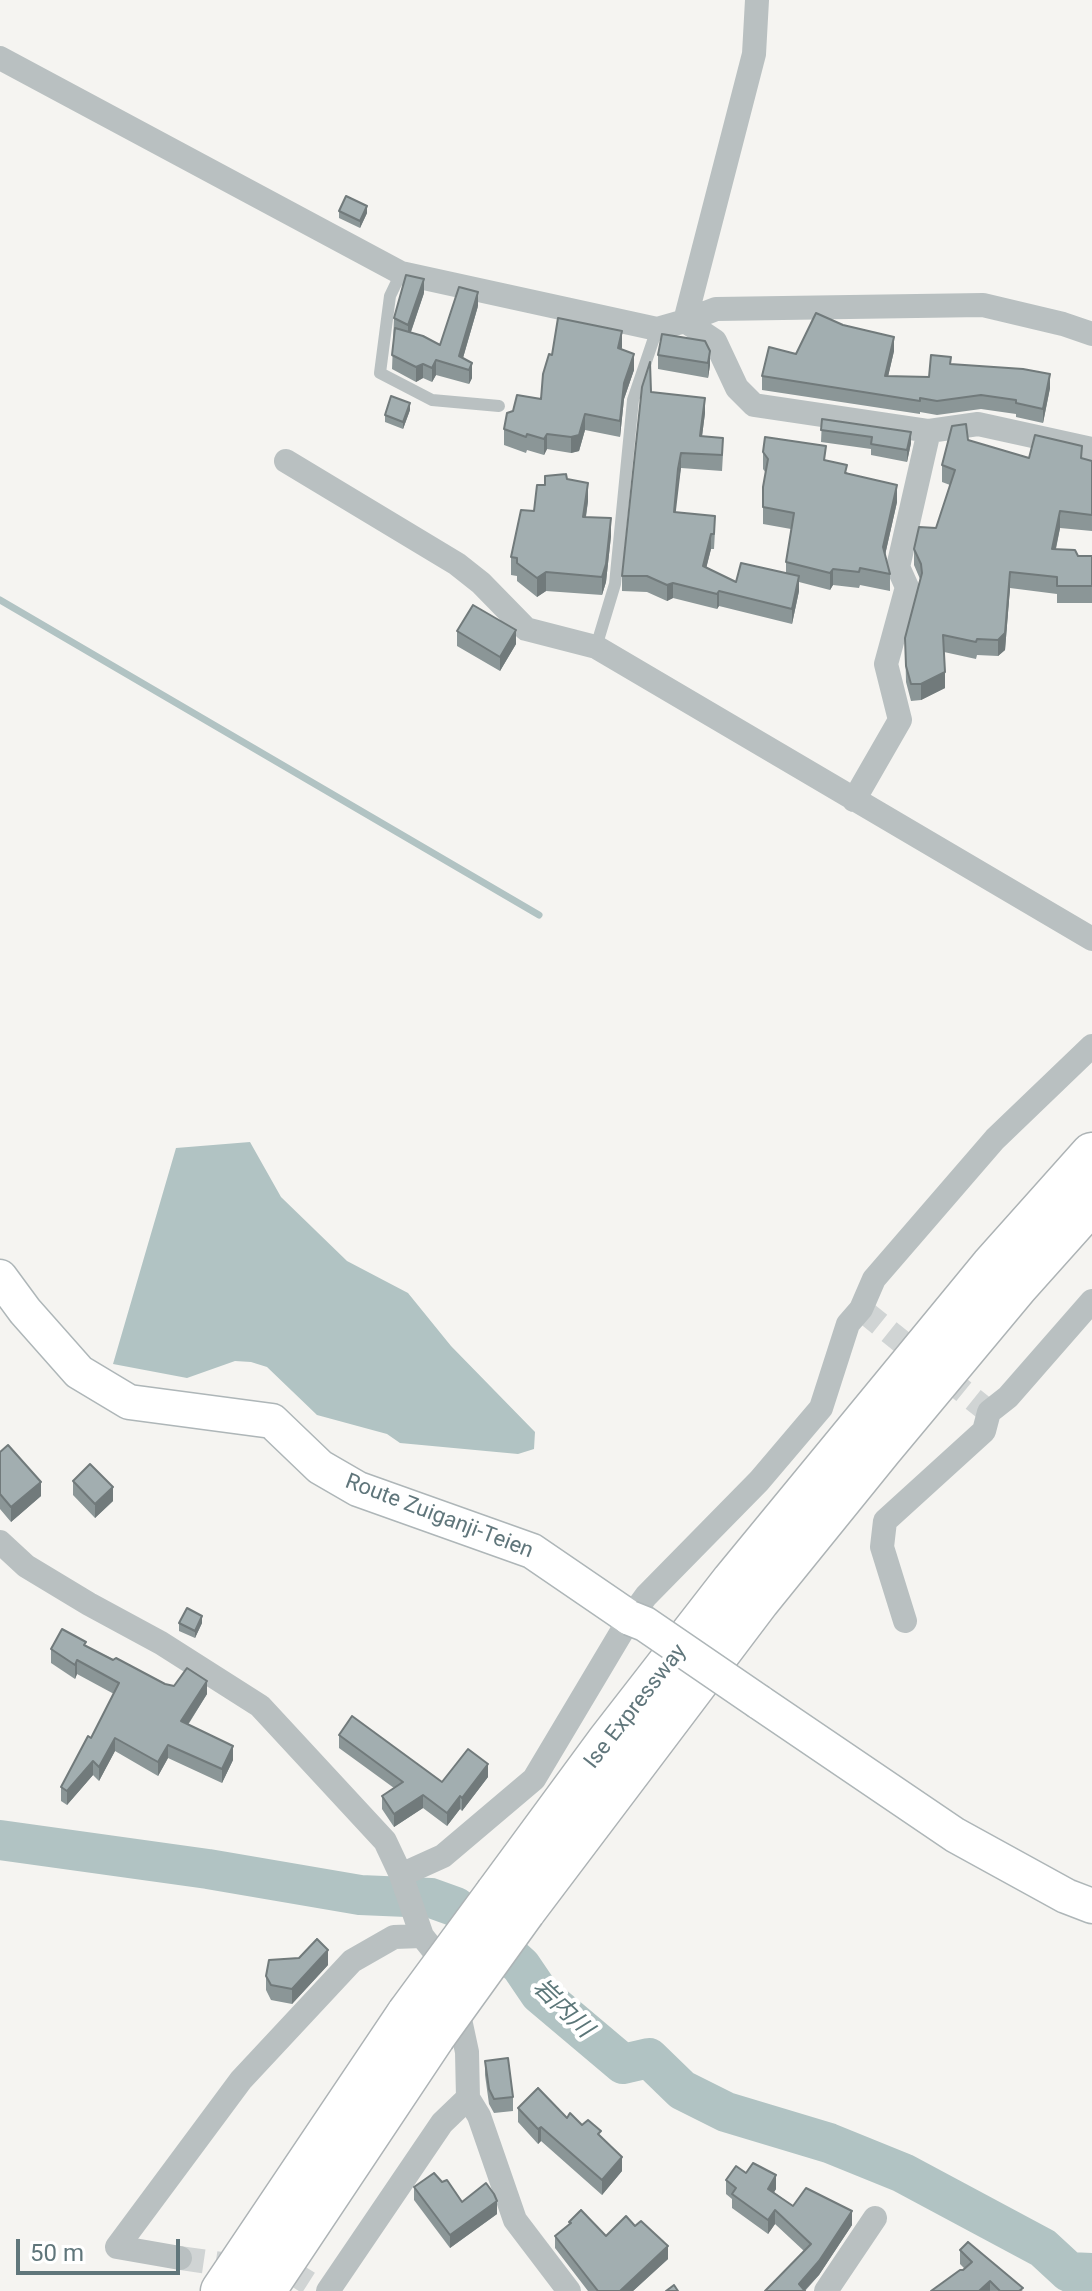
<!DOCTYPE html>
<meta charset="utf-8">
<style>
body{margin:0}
#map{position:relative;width:1092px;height:2291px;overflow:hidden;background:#f5f4f1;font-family:Roboto,sans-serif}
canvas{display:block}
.scale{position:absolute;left:16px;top:2239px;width:164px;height:36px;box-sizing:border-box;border:4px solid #60767b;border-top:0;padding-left:10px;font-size:24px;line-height:28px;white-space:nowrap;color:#60767b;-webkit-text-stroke:6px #fff;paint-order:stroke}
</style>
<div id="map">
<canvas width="1092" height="2291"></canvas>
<div class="scale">50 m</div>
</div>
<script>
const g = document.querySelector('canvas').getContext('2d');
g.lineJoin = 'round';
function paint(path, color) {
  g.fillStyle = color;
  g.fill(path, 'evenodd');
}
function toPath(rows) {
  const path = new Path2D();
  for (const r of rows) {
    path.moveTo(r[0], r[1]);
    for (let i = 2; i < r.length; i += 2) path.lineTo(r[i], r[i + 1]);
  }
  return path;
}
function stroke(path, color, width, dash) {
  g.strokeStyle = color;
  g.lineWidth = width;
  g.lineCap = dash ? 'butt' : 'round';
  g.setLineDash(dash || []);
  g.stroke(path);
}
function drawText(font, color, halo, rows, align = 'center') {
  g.font = font + ' Roboto,"Noto Sans JP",sans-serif';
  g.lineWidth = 8;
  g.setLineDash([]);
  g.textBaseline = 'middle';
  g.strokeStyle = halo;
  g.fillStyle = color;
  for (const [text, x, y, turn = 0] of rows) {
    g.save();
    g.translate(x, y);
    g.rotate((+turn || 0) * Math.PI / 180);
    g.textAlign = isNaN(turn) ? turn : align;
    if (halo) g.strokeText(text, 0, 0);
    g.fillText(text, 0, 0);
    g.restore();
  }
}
paint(toPath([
 [250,1142,281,1197,347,1261,408,1293,451,1346,535,1432,534,1449,518,1454,400,1443,387,1434,317,1415,267,1367,251,1362,235,1361,187,1378,113,1364,176,1148]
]), '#b1c3c3');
stroke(toPath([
 [0,600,539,915]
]), '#b1c3c3', 7);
stroke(toPath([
 [0,1840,208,1869,360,1895,431,1898,456,1907,521,1966,540,1994,623,2064,649,2058,682,2090,726,2112,829,2143,903,2173,1043,2248,1069,2272,1092,2273]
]), '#b1c3c3', 40);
stroke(toPath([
 [861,1309,989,1412],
 [180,2258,296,2275,321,2291]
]), '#d0d4d4', 24, [24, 12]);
const secondary = toPath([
 [0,1277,25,1311,79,1372,129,1402,272,1421,320,1467,358,1489,532,1551,630,1618],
 [759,1702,955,1835,1066,1896,1092,1906]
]);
const highway = toPath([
 [497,1893,608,1742,733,1581,992,1266,1092,1154],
 [524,1911,758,1601,881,1449,1016,1287,1092,1202],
 [222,2291,408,2014],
 [264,2291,434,2036]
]);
stroke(secondary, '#aeb6b8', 37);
stroke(highway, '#adb3b5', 45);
stroke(toPath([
 [401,273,390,296,380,373,432,400,499,406],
 [596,647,615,584,633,400,657,329]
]), '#b9c0c1', 12);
stroke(toPath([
 [0,58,401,273,657,329,685,321,716,309,983,305,1063,324,1092,334],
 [685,321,715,341,737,388,754,405,929,431,978,424,1092,449],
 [685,321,754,54,757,0],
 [286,461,457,564,481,583,526,629,596,647,1092,939],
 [854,800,900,720,886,664,907,587,898,567,929,431],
 [0,1542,26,1566,89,1604,161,1643,260,1706,385,1841,401,1875,422,1936,434,1951,461,2024,467,2052,468,2098,479,2116,515,2220,569,2291],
 [905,1621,882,1547,885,1521,984,1431,989,1412,1008,1397,1092,1301],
 [401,1875,443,1856,534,1779,630,1618,646,1596,759,1481,821,1408,848,1324,861,1309,874,1279,995,1139,1092,1046],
 [180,2258,117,2247,241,2080,352,1961,394,1937,422,1936],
 [328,2291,442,2123,468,2098],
 [826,2291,875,2218]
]), '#b9c0c1', 24);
stroke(secondary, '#fff', 34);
stroke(highway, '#fff', 42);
const secondaryBridge = toPath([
 [630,1618,645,1624,759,1702]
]);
const highwayBridge = toPath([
 [408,2014,497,1893],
 [434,2036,524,1911]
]);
stroke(secondaryBridge, '#aeb6b8', 37, []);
stroke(highwayBridge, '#adb3b5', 45, []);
stroke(secondaryBridge, '#fff', 34);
stroke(highwayBridge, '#fff', 42);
paint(toPath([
 [339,211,367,213,360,228,339,218],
 [424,293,411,332,440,345,478,306,463,358,472,363,472,378,469,384,436,375,432,382,423,378,416,382,392,369,394,318],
 [705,341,710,365,708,378,658,369,658,355],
 [622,347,621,350,634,370,624,399,620,437,585,430,579,451,571,453,547,449,544,455,527,450,526,453,504,445,504,429,541,399,552,355],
 [894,351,888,376,929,377,951,364,1050,388,1043,423,1016,417,1016,414,981,409,937,415,920,412,920,414,762,390,762,376,796,354],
 [651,392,705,413,702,436,723,454,722,471,681,468,678,485,675,512,715,531,714,549,711,549,706,568,736,582,786,573,786,562,791,529,763,524,763,487,766,473,763,469,763,452,826,460,897,502,885,555,890,574,890,591,860,585,859,588,833,585,830,590,799,582,799,591,792,624,719,606,717,609,673,598,667,601,647,592,622,591,622,576],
 [410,410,403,429,385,422,385,415],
 [822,419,911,443,907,462,871,455,871,449,821,442],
 [968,440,1029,458,1082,459,1092,461,1092,531,1060,528,1056,549,1078,556,1092,556,1092,603,1057,603,1057,594,1010,588,1005,650,998,656,977,655,976,659,944,652,945,688,921,700,911,701,906,682,905,638,920,579,914,565,914,549,936,528,950,485,942,482,942,465],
 [567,479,588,501,586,517,611,536,606,582,602,595,546,591,537,597,517,581,517,576,511,575,511,557,534,511],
 [457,631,516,644,500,671,457,646],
 [0,1452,41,1496,11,1522,0,1509],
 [73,1481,113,1501,95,1518,73,1495],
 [179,1623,202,1623,195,1638,179,1631],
 [86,1646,165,1684,207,1694,188,1725,233,1760,222,1783,168,1758,158,1776,115,1751,99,1781,93,1775,67,1805,61,1801,61,1787,91,1738,114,1694,77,1674,75,1679,51,1663,51,1649],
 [339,1735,442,1782,488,1777,462,1811,460,1809,447,1826,423,1808,394,1827,382,1809,382,1796,394,1788,339,1748],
 [328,1965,292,2004,271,2000,266,1990,266,1976],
 [485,2061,513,2097,513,2111,494,2113,489,2104,485,2075],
 [518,2108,582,2125,601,2137,622,2171,602,2195,541,2141,538,2144,518,2122],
 [746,2173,776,2189,774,2192,793,2206,852,2225,819,2275,805,2291,804,2251,775,2224,768,2234,732,2208,732,2199,726,2194,726,2180],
 [442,2182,462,2202,497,2214,450,2248,414,2200,414,2187],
 [569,2222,606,2236,668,2259,633,2291,588,2291,555,2248,555,2236,569,2225],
 [960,2250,1023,2291,931,2291,965,2269,960,2264]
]), '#8b9697');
paint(toPath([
 [367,206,367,213,360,228,360,221],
 [424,279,424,293,408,340,408,325],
 [478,292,478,306,460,368,459,356],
 [622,331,622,347,618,364,618,348],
 [894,337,894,351,885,390,885,376],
 [710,351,710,365,708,378,708,363],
 [634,354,634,370,624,399,620,437,620,421,624,383],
 [436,360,436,375,432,382,432,368],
 [472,363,472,378,469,384,469,370],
 [423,364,423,378,416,382,416,367],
 [1050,374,1050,388,1043,423,1043,409],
 [705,398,705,413,700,452,700,436],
 [410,403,410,410,403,429,403,422],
 [585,414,585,430,579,451,571,453,571,437],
 [911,432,911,443,907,462,907,450],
 [547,434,547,449,544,455,544,439],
 [681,453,681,468,674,527,674,512],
 [588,483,588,501,583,535,583,517],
 [897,485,897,502,883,564,883,547],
 [1060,511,1060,528,1052,566,1052,549],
 [611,518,611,536,606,582,602,595,602,577],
 [711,534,711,549,703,581,703,566],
 [833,569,833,585,830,590,830,573],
 [546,572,546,591,537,597,537,578],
 [1010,572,1010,588,1005,650,998,656,998,640],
 [799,576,799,591,792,624,792,609],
 [673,583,673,598,667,601,667,585],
 [719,591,719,606,717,609,717,594],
 [516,630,516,644,500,671,500,657],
 [945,672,945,688,921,700,921,684],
 [41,1482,41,1496,11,1522,11,1507],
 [113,1487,113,1501,95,1518,95,1504],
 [202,1616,202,1623,195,1638,195,1631],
 [77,1660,77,1674,75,1679,75,1665],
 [207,1681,207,1694,181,1735,181,1721],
 [115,1738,115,1751,99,1781,99,1767],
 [168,1745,168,1758,158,1776,158,1762],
 [233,1746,233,1760,222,1783,222,1769],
 [93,1761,93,1775,67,1805,67,1791],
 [488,1764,488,1777,462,1811,462,1798],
 [423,1795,423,1808,394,1827,394,1814],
 [460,1796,460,1809,447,1826,447,1813],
 [328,1950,328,1965,292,2004,292,1989],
 [541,2127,541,2141,538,2144,538,2129],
 [622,2157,622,2171,602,2195,602,2180],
 [776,2175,776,2189,768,2202,768,2189],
 [497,2201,497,2214,450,2248,450,2235],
 [775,2210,775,2224,768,2234,768,2220],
 [852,2211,852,2225,819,2275,804,2291,799,2284],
 [668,2246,668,2259,633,2291,620,2291],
 [990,2281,990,2291,979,2291]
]), '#717a7b');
const building = toPath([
 [346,196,367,206,360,221,339,211,346,196],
 [406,275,424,279,408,325,394,318,406,275],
 [459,287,478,292,459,356,472,363,469,370,436,360,432,368,423,364,416,367,392,355,395,328,423,336,440,345,459,287],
 [816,313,843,325,894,337,885,376,929,377,931,355,951,357,950,364,1023,369,1050,374,1043,409,1016,403,1016,400,981,395,937,401,920,398,920,401,762,376,769,347,796,354,816,313],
 [558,318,622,331,618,348,634,354,624,383,620,421,585,414,579,435,571,437,547,434,544,439,527,434,526,437,504,429,507,413,513,411,517,395,541,399,543,374,549,354,552,355,558,318],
 [662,334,705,341,710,351,708,363,658,355,662,334],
 [650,362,651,392,705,398,700,436,723,438,722,455,681,453,678,469,674,512,715,516,714,534,711,534,703,566,736,582,741,563,799,576,792,609,719,591,717,594,673,583,667,585,647,576,622,576,642,387,650,362],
 [391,396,410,403,403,422,385,415,391,396],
 [822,419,911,432,907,450,871,444,872,437,821,430,822,419],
 [966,424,968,440,1029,458,1035,435,1082,446,1081,458,1092,461,1092,515,1060,511,1052,549,1075,550,1078,556,1092,556,1092,586,1057,586,1057,577,1010,572,1005,633,998,640,977,639,976,642,943,635,945,672,921,684,911,684,906,666,905,638,922,573,921,564,914,549,919,527,936,528,955,470,942,465,952,426,966,424],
 [765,437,826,446,824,460,847,465,845,473,897,485,883,547,890,574,860,568,859,572,833,569,830,573,786,562,794,513,763,507,763,487,768,459,763,452,765,437],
 [566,474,567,479,588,483,583,517,611,518,606,564,602,577,546,572,537,578,517,563,517,558,511,557,521,510,534,511,537,485,545,485,545,476,566,474],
 [473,605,516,630,500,657,457,631,473,605],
 [8,1445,41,1482,11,1507,0,1494,0,1452,8,1445],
 [90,1464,113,1487,95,1504,73,1481,90,1464],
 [187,1608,202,1616,195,1631,179,1623,187,1608],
 [62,1629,86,1642,84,1645,113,1660,116,1658,165,1684,174,1686,187,1668,207,1681,181,1721,233,1746,222,1769,168,1745,158,1762,115,1738,99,1767,93,1761,67,1791,61,1787,88,1736,91,1738,119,1683,77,1660,75,1665,51,1649,62,1629],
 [352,1716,442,1782,468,1749,488,1764,462,1798,460,1796,447,1813,423,1795,394,1814,382,1796,403,1782,339,1735,352,1716],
 [317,1939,328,1950,292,1989,271,1985,266,1976,269,1960,299,1958,317,1939],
 [508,2058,513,2097,494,2099,489,2089,485,2061,508,2058],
 [538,2088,567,2118,570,2113,582,2125,588,2120,601,2131,598,2134,622,2157,602,2180,541,2127,538,2129,518,2108,538,2088],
 [753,2163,776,2175,768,2189,793,2206,806,2188,852,2211,819,2261,799,2284,805,2291,765,2291,811,2244,775,2210,768,2220,732,2194,736,2188,726,2180,736,2166,746,2173,753,2163],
 [434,2173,442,2182,447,2180,462,2202,486,2183,494,2194,497,2201,450,2235,414,2187,434,2173],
 [581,2210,606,2236,626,2216,635,2226,641,2221,668,2246,620,2291,598,2291,555,2236,571,2223,569,2222,581,2210],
 [968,2242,1023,2288,1019,2291,1000,2291,990,2281,979,2291,931,2291,960,2270,963,2270,972,2262,960,2250,968,2242],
 [674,2285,678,2291,666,2291,674,2285]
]);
paint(building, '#a2aeb0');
stroke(building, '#717a7b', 2);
drawText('22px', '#60767b', '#fff', [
 ["Route Zuiganji-Teien",439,1517,21],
 ["Ise Expressway",636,1707,-52]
]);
drawText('italic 24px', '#5b7678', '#fff', [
 ["岩内川",562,2009,44]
]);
</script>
